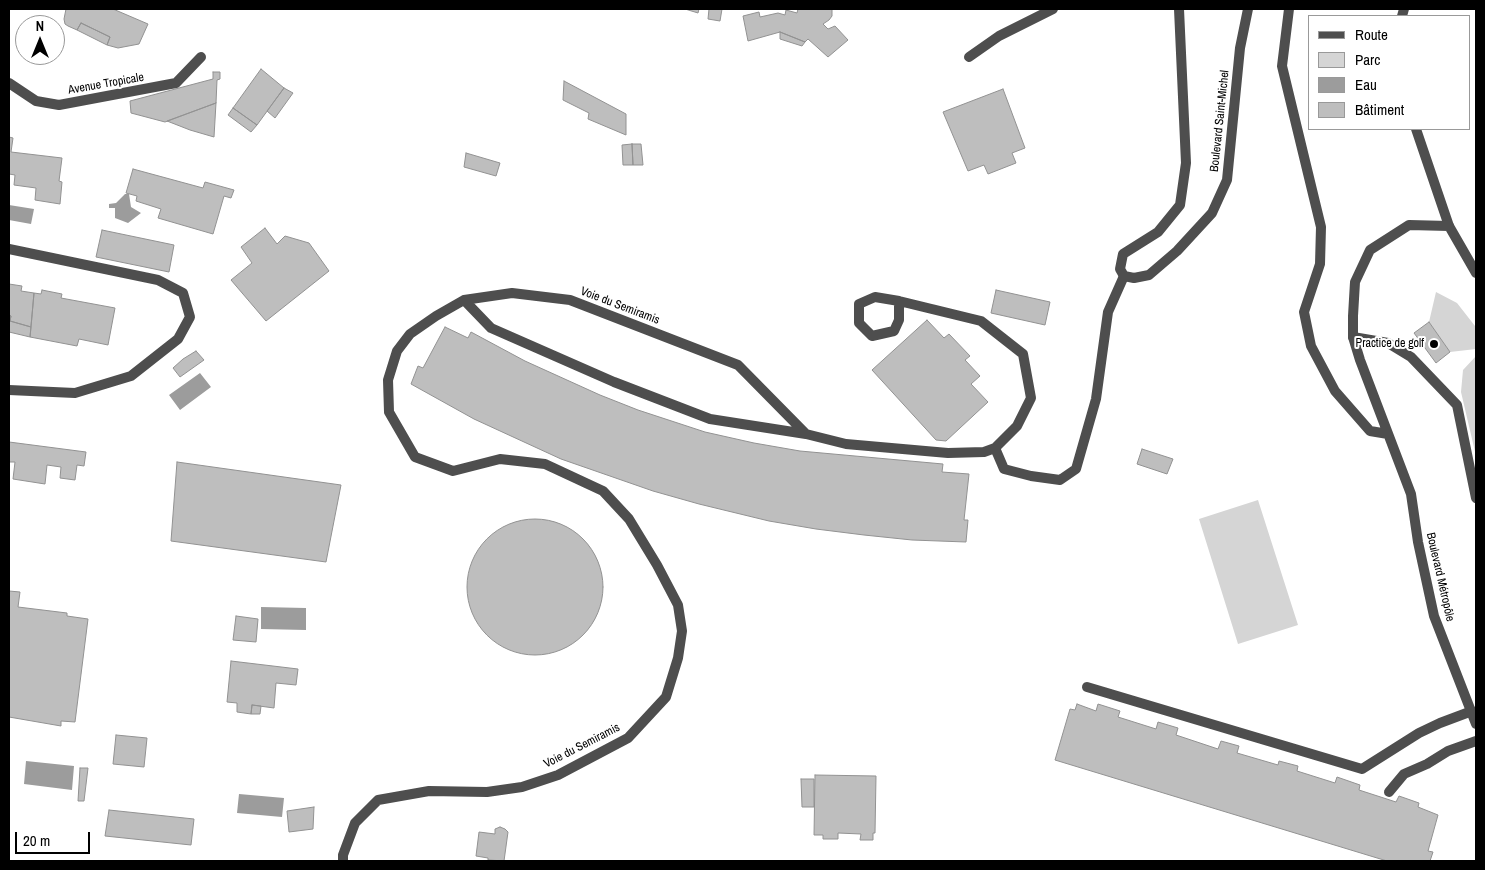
<!DOCTYPE html>
<meta charset="utf-8">
<style>
body{margin:0}
#map{position:relative;width:1485px;height:870px;overflow:hidden;background:#fff;font-family:"Archivo Narrow",sans-serif}
canvas{display:block}
.frame{position:absolute;inset:0;border:10px solid #000;pointer-events:none}
.legend{position:absolute;left:1308px;top:15px;width:162px;height:115px;box-sizing:border-box;background:#fff;border:1px solid #999;margin:0;padding:6px 9px;list-style:none;font-size:15px;color:#000}
.legend li{display:flex;align-items:center;gap:10px;height:25px}
.legend b{width:25px;border:1px solid #999}
.north{position:absolute;left:15px;top:15px;width:50px;height:50px;box-sizing:border-box;background:#fff;border:1px solid #999;border-radius:50%;rotate:0deg;font-size:14px;font-weight:700;line-height:20px;text-align:center;color:#000}
.north::after{content:'';display:block;margin:auto;width:18px;height:22px;background:#000;clip-path:polygon(50% 0,100% 100%,50% 72%,0 100%)}
.scale{position:absolute;left:15px;top:832px;width:75px;height:22px;box-sizing:border-box;border:2px solid #000;border-top:0;padding-left:6px;font-size:15px;line-height:18px;white-space:nowrap;color:#000;-webkit-text-stroke:4px #fff;paint-order:stroke}
</style>
<div id="map">
<canvas width="1485" height="870"></canvas>
<div class="frame"></div>
<ul class="legend">
<li><b style="height:6px;background:#4e4e4e"></b>Route</li>
<li><b style="height:14px;background:#d5d5d5"></b>Parc</li>
<li><b style="height:14px;background:#9c9c9c"></b>Eau</li>
<li><b style="height:14px;background:#bebebe"></b>Bâtiment</li>
</ul>
<div class="north">N</div>
<div class="scale">20 m</div>
</div>
<script>
const g = document.querySelector('canvas').getContext('2d');
g.lineJoin = 'round';
function paint(path, color) {
  g.fillStyle = color;
  g.fill(path, 'evenodd');
}
function toPath(rows) {
  const path = new Path2D();
  for (const r of rows) {
    if (r.length === 3) {
      path.moveTo(r[0] + r[2], r[1]);
      path.arc(r[0], r[1], r[2], 0, 2 * Math.PI);
      continue;
    }
    path.moveTo(r[0], r[1]);
    for (let i = 2; i < r.length; i += 2) path.lineTo(r[i], r[i + 1]);
  }
  return path;
}
function stroke(path, color, width, dash) {
  g.strokeStyle = color;
  g.lineWidth = width;
  g.lineCap = dash ? 'butt' : 'round';
  g.setLineDash(dash || []);
  g.stroke(path);
}
function drawText(font, color, halo, rows, align = 'center') {
  g.font = font + ' "Archivo Narrow",sans-serif';
  g.lineWidth = 4;
  g.setLineDash([]);
  g.textBaseline = 'middle';
  g.strokeStyle = halo;
  g.fillStyle = color;
  for (const [text, x, y, turn = 0] of rows) {
    g.save();
    g.translate(x, y);
    g.rotate((+turn || 0) * Math.PI / 180);
    g.textAlign = isNaN(turn) ? turn : align;
    if (halo) g.strokeText(text, 0, 0);
    g.fillText(text, 0, 0);
    g.restore();
  }
}
paint(toPath([
 [1436,292,1457,303,1475,326,1476,349,1450,352,1429,322],
 [1476,356,1476,456,1461,392,1463,370],
 [1258,500,1298,625,1238,644,1199,519]
]), '#d5d5d5');
paint(toPath([
 [125,194,129,194,131,207,141,213,128,223,115,218,115,208,109,208,109,204,116,203],
 [9,205,34,209,31,224,9,220],
 [200,373,211,387,180,410,169,395],
 [524,530,546,531,564,540,571,546,579,560,582,573,581,588,576,601,567,611,557,617,543,620,531,618,522,614,512,603,527,591,536,593,542,593,547,588,549,582,549,576,545,572,540,569,533,569,527,574,518,570,508,561,502,552,498,543,512,534],
 [261,607,306,608,306,630,261,629],
 [26,761,74,766,72,790,24,784],
 [239,794,284,798,282,817,237,813]
]), '#9c9c9c');
const building = toPath([
 [66,9,113,9,148,24,139,44,118,48,107,45,110,37,81,23,77,30,68,26,65,24,64,19,66,9],
 [685,9,699,9,698,13,685,9],
 [709,9,722,9,720,21,708,19,709,9],
 [798,9,832,9,832,16,829,20,823,24,828,29,835,26,848,40,828,57,808,39,805,42,780,32,748,41,743,16,759,12,760,17,778,13,785,15,786,10,797,13,798,9],
 [81,23,110,37,107,45,77,30,81,23],
 [780,32,805,42,802,46,780,39,780,32],
 [261,69,284,88,257,125,233,108,261,69],
 [213,72,220,72,220,79,217,80,216,103,165,122,131,113,130,101,213,79,213,72],
 [564,81,626,114,626,135,588,119,589,113,563,100,564,81],
 [284,88,293,93,275,118,267,111,284,88],
 [1003,89,1025,148,1012,153,1016,163,988,174,984,165,968,171,943,112,1003,89],
 [216,103,214,137,190,130,167,121,216,103],
 [233,108,257,125,251,132,228,115,233,108],
 [9,137,13,138,11,152,62,158,59,181,62,182,60,204,35,200,36,188,14,185,15,175,9,174,9,137],
 [632,144,633,165,623,165,622,145,632,144],
 [632,144,641,144,643,165,633,165,632,144],
 [466,153,500,163,496,176,464,167,466,153],
 [133,169,203,188,205,182,234,190,231,198,224,196,213,234,158,218,161,209,136,201,137,196,126,193,133,169],
 [265,228,277,244,285,236,309,243,329,271,266,321,231,280,252,263,241,247,265,228],
 [102,230,174,245,169,272,96,257,102,230],
 [9,284,22,286,21,291,34,293,31,327,10,321,11,316,9,315,9,284],
 [42,290,62,294,61,298,115,308,108,345,79,339,77,346,30,337,34,293,41,294,42,290],
 [996,290,1050,302,1045,325,991,313,996,290],
 [9,315,11,316,10,321,31,327,30,337,9,332,9,315],
 [927,320,944,338,949,334,970,356,965,360,980,376,971,384,988,402,946,441,936,440,872,370,927,320],
 [1429,322,1450,352,1436,363,1414,333,1429,322],
 [445,327,468,338,471,332,525,361,600,395,638,410,705,432,754,443,800,451,943,464,942,472,969,474,964,520,968,520,966,542,912,540,864,535,816,529,769,521,699,504,653,491,561,459,474,419,411,384,418,366,423,368,445,327],
 [196,351,204,360,180,377,173,368,183,359,196,351],
 [9,442,86,452,84,466,77,465,75,480,60,478,61,467,47,465,45,484,13,479,15,462,9,462,9,442],
 [1142,449,1173,459,1167,474,1137,464,1142,449],
 [177,462,341,485,326,562,171,541,177,462],
 [535,587,68],
 [9,591,20,592,18,607,67,613,67,616,88,619,75,722,61,721,61,726,9,717,9,591],
 [236,616,258,619,256,642,233,640,236,616],
 [231,661,298,669,296,685,276,683,274,708,252,705,251,714,237,712,237,703,227,702,231,661],
 [1077,704,1096,711,1098,704,1120,711,1118,717,1156,729,1158,722,1178,728,1176,735,1218,749,1221,741,1239,746,1237,753,1278,765,1279,761,1298,766,1297,771,1335,783,1337,777,1360,785,1359,790,1396,802,1399,796,1419,803,1418,807,1438,815,1428,851,1433,852,1430,861,1387,861,1055,760,1070,709,1075,710,1077,704],
 [252,705,261,706,260,714,251,714,252,705],
 [116,735,147,738,144,767,113,764,116,735],
 [80,768,88,768,84,801,78,801,80,768],
 [815,775,876,776,875,833,873,833,873,840,860,840,861,834,838,833,838,839,823,839,823,835,814,835,815,775],
 [801,779,814,779,814,807,802,807,801,779],
 [314,807,313,829,289,832,287,811,314,807],
 [109,810,194,819,191,845,105,836,109,810],
 [500,827,505,829,508,832,504,861,488,860,488,858,476,856,479,832,495,834,495,829,500,827]
]);
paint(building, '#bebebe');
stroke(building, '#929292', 1);
stroke(toPath([
 [1402,16,1404,9],
 [969,57,999,36,1053,9],
 [1416,129,1449,226],
 [464,300,491,328,614,382,710,419,806,434],
 [1353,337,1388,343,1411,357,1457,405,1476,498],
 [995,448,1004,469,1031,476,1060,480,1076,469,1096,399,1108,312,1124,276],
 [1087,687,1362,769,1419,733,1440,723,1472,711],
 [1389,792,1404,774,1427,764,1448,751,1476,741],
 [343,861,343,855,355,823,378,800,429,791,487,792,522,787,558,775,628,738,666,697,678,658,682,631,678,605,657,565,629,519,603,491,545,464,500,459,453,471,415,457,389,412,388,380,397,351,410,334,436,316,464,300,512,293,570,300,738,365,806,434,846,444,948,453,984,452,995,448,1017,426,1031,398,1023,354,981,321,899,301,875,297,859,304,859,323,872,336,894,331,899,320,899,301]
]), '#4e4e4e', 10);
stroke(toPath([
 [1179,9,1186,163,1180,205,1158,232,1123,254,1120,269,1124,276,1134,278,1149,275,1177,251,1212,213,1227,180,1240,48,1248,9],
 [1289,9,1282,66,1321,227,1320,264,1304,312,1311,346,1335,391,1370,431,1388,434],
 [9,83,36,101,59,105,176,83,201,57],
 [9,249,158,280,183,293,190,317,178,339,131,376,75,393,9,390],
 [1476,273,1449,226,1409,225,1370,250,1355,282,1353,316,1353,337,1360,360,1411,494,1418,542,1434,616,1476,724]
]), '#4e4e4e', 10);
for (const [x, y, r, color] of [
 [1434,344,5,"#000"]
]) {
  const dot = new Path2D();
  dot.arc(x, y, r, 0, 2 * Math.PI);
  g.fillStyle = color;
  g.fill(dot);
  stroke(dot, '#fff', 2);
}
drawText('12px', '#000', '#fff', [
 ["Avenue Tropicale",106,84,-10],
 ["Boulevard Saint-Michel",1220,121,-84],
 ["Voie du Semiramis",620,306,21],
 ["Boulevard Métropôle",1440,577,77],
 ["Voie du Semiramis",582,746,-27]
]);
drawText('12px', '#000', '#fff', [
 ["Practice de golf",1424,344]
], 'right');
</script>
